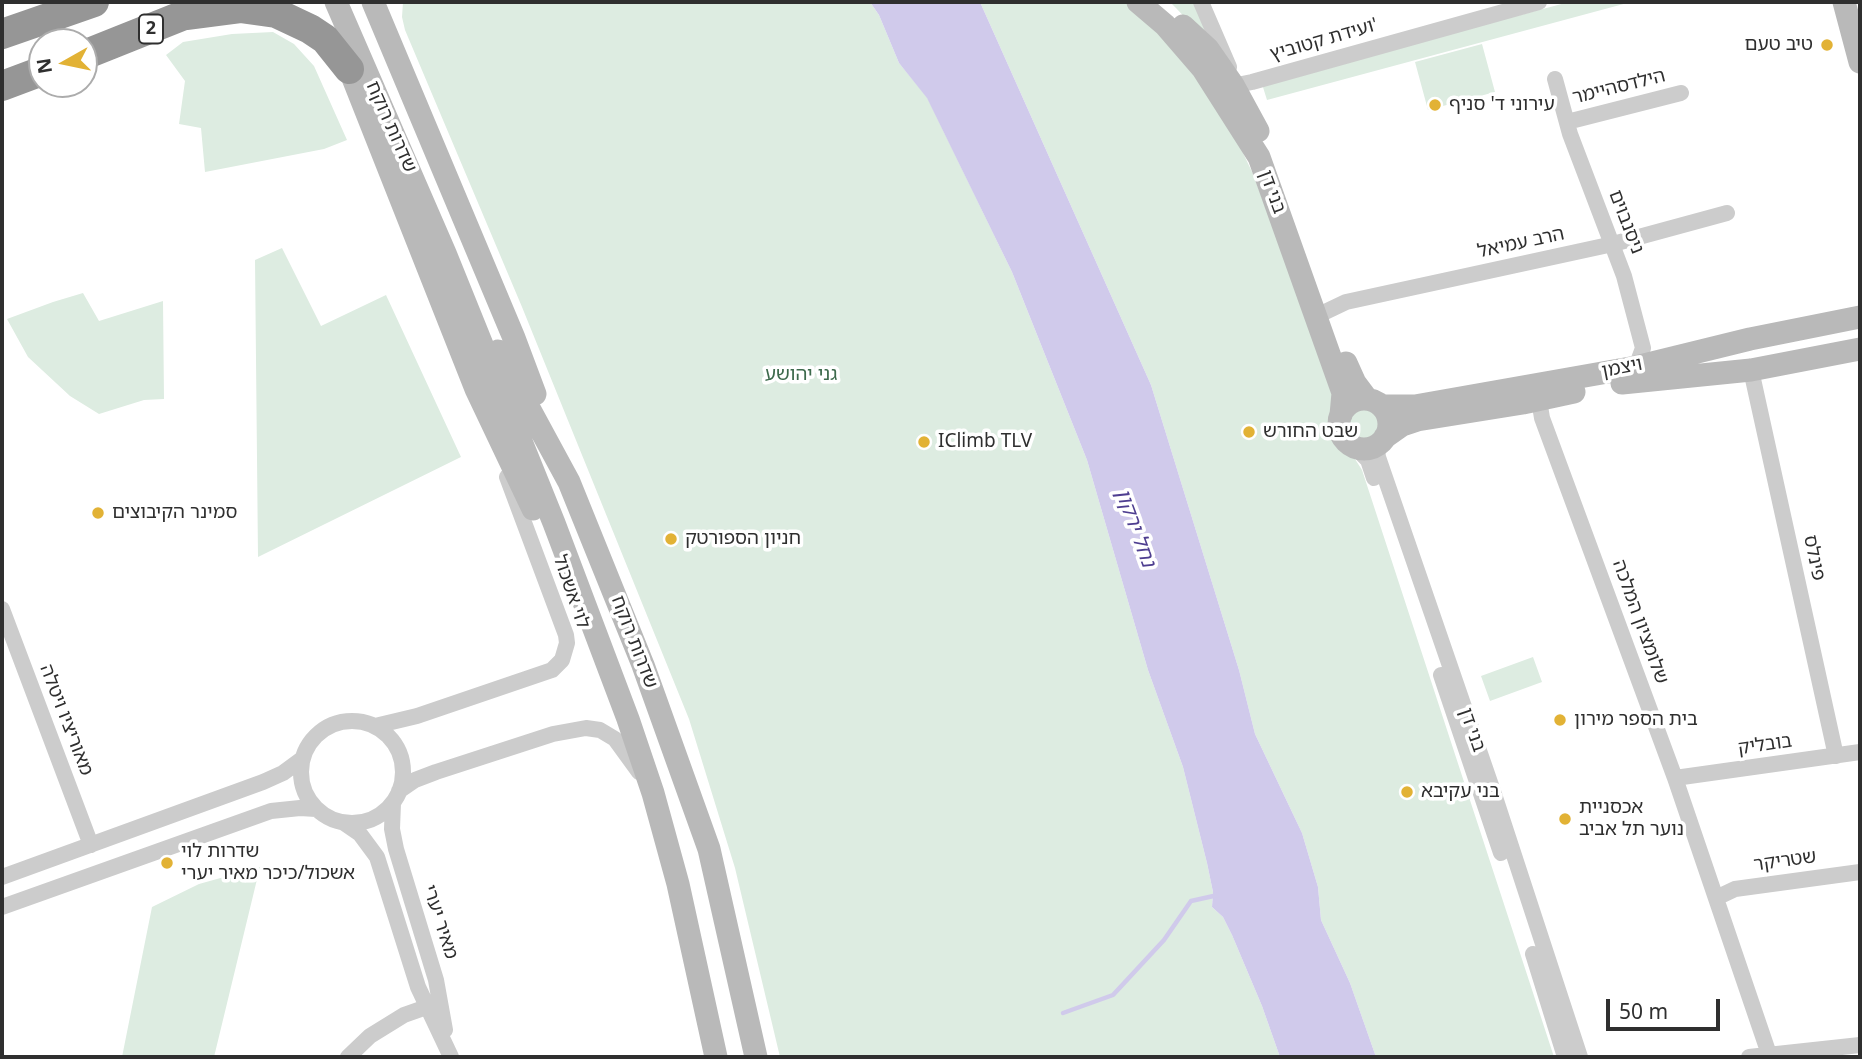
<!DOCTYPE html>
<meta charset="utf-8">
<style>
body{margin:0}
#map{position:relative;width:1862px;height:1059px;overflow:hidden;background:#fff;font-family:"Noto Sans",sans-serif}
canvas{display:block}
.frame{position:absolute;inset:0;border:4px solid #2f2f2f;pointer-events:none}
.north{position:absolute;left:28px;top:28px;width:70px;height:70px;box-sizing:border-box;background:#fff;border:2px solid #acacac;border-radius:50%;rotate:261deg;font-size:19px;font-weight:700;line-height:28px;text-align:center;color:#2f2f2f}
.north::after{content:'';display:block;margin:auto;width:24px;height:32px;background:#e2b235;clip-path:polygon(50% 0,100% 100%,50% 72%,0 100%)}
.scale{position:absolute;left:1606px;top:999px;width:114px;height:32px;box-sizing:border-box;border:4px solid #2f2f2f;border-top:0;padding-left:9px;font-size:21px;line-height:24px;white-space:nowrap;color:#2f2f2f;-webkit-text-stroke:5px #fff;paint-order:stroke}
</style>
<div id="map">
<canvas width="1862" height="1059"></canvas>
<div class="frame"></div>
<div class="north">N</div>
<div class="scale">50 m</div>
</div>
<script>
const g = document.querySelector('canvas').getContext('2d');
g.lineJoin = 'round';
function paint(path, color) {
  g.fillStyle = color;
  g.fill(path, 'evenodd');
}
function toPath(rows) {
  const path = new Path2D();
  for (const r of rows) {
    if (r.length === 3) {
      path.moveTo(r[0] + r[2], r[1]);
      path.arc(r[0], r[1], r[2], 0, 2 * Math.PI);
      continue;
    }
    path.moveTo(r[0], r[1]);
    for (let i = 2; i < r.length; i += 2) path.lineTo(r[i], r[i + 1]);
  }
  return path;
}
function stroke(path, color, width, dash) {
  g.strokeStyle = color;
  g.lineWidth = width;
  g.lineCap = dash ? 'butt' : 'round';
  g.setLineDash(dash || []);
  g.stroke(path);
}
function drawText(font, color, halo, rows, align = 'center') {
  g.font = font + ' "Noto Sans","Noto Sans Hebrew",sans-serif';
  g.lineWidth = 7;
  g.setLineDash([]);
  g.textBaseline = 'middle';
  g.strokeStyle = halo;
  g.fillStyle = color;
  for (const [text, x, y, turn = 0] of rows) {
    g.save();
    g.translate(x, y);
    g.rotate((+turn || 0) * Math.PI / 180);
    g.textAlign = isNaN(turn) ? turn : align;
    if (halo) g.strokeText(text, 0, 0);
    g.fillText(text, 0, 0);
    g.restore();
  }
}
paint(toPath([
 [403,2,870,2,879,15,899,63,927,97,1012,272,1087,460,1148,670,1183,767,1207,863,1213,892,1212,907,1223,917,1232,935,1262,1006,1280,1057,780,1057,735,868,689,719,522,307,405,30,402,17],
 [980,2,1127,2,1170,40,1227,119,1253,174,1335,395,1332,420,1336,440,1355,459,1362,470,1554,1057,1376,1057,1350,983,1321,920,1318,887,1302,833,1255,734,1239,670,1151,385],
 [1170,2,1195,2,1218,53,1176,8],
 [1569,2,1631,2,1267,100,1262,84],
 [273,32,294,44,314,66,347,140,324,149,205,172,201,128,179,124,185,81,166,55,183,42,232,34],
 [1482,44,1495,92,1428,110,1415,62],
 [282,248,321,326,386,295,461,457,258,557,255,260],
 [83,293,99,321,163,301,164,399,144,400,99,414,70,396,28,357,7,319,53,302],
 [1364,424,15],
 [1533,657,1542,682,1490,701,1481,676],
 [260,867,214,1057,122,1057,152,907,199,884]
]), '#ddece1');
paint(toPath([
 [870,2,980,2,1151,385,1239,670,1255,734,1302,833,1318,887,1321,920,1350,983,1376,1057,1280,1057,1262,1006,1232,935,1223,917,1212,907,1213,892,1207,863,1183,767,1148,670,1087,460,1012,272,927,98,899,63,879,15]
]), '#d0caeb');
stroke(toPath([
 [1063,1013,1113,995,1164,940,1191,901,1218,895]
]), '#d0caeb', 4.5);
stroke(toPath([
 [1201,2,1229,67],
 [1555,79,1570,134,1624,276,1643,348,1636,367,1637,373],
 [1226,83,1237,85,1252,82,1539,2],
 [1567,122,1681,93],
 [1325,312,1346,302,1613,244,1727,213],
 [1751,370,1836,756],
 [1539,400,1542,418,1675,778,1770,1057],
 [1380,443,1377,450,1378,457,1493,791,1580,1057],
 [1356,448,1368,460,1374,478],
 [2,609,91,845],
 [1441,675,1501,853],
 [352,772,51],
 [375,726,417,716,552,670,562,660,567,643,566,635,507,477],
 [1675,778,1860,752],
 [399,791,415,780,436,772,553,734,586,728,600,730,615,739,639,772],
 [393,803,392,829,396,849,436,980,445,1030],
 [344,823,360,834,377,857,418,987,451,1057],
 [2,877,263,782,283,773,302,759],
 [1716,898,1735,889,1860,872],
 [2,907,271,811,300,808,316,809],
 [1533,954,1565,1057],
 [348,1057,370,1036,404,1015,438,1003],
 [1749,1057,1860,1045]
]), '#ccc', 16);
stroke(toPath([
 [336,2,445,253,554,523,628,719,653,793,678,884,716,1057],
 [373,2,514,338,535,394],
 [1138,2,1165,25,1203,69,1259,157,1343,393,1341,415],
 [1844,2,1860,62],
 [1183,26,1208,49,1233,85,1258,131],
 [351,73,476,389,533,509],
 [498,351,569,482,643,665,709,849,756,1057],
 [1346,363,1355,383,1367,399],
 [1622,383,1751,370,1860,349],
 [1364,424,25],
 [1382,406,1415,406,1636,367,1750,339,1860,317],
 [1385,437,1402,425,1417,420,1523,403,1574,392]
]), '#b9b9b9', 23);
stroke(toPath([
 [186,15,240,8,276,13,310,29,325,39,349,69],
 [2,34,94,2],
 [84,55,204,7],
 [2,86,42,71]
]), '#969696', 30);
for (const [x, y, r, color] of [
 [1827,45,7,"#e2b235"],
 [1435,105,7,"#e2b235"],
 [1249,432,7,"#e2b235"],
 [924,442,7,"#e2b235"],
 [98,513,7,"#e2b235"],
 [671,539,7,"#e2b235"],
 [1560,720,7,"#e2b235"],
 [1407,792,7,"#e2b235"],
 [1565,819,7,"#e2b235"],
 [167,863,7,"#e2b235"]
]) {
  const dot = new Path2D();
  dot.arc(x, y, r, 0, 2 * Math.PI);
  g.fillStyle = color;
  g.fill(dot);
  stroke(dot, '#fff', 2.5);
}
for (const [x, y, w] of [
 [151,29,24]
]) {
  const box = new Path2D();
  box.roundRect(x - w / 2, y - 14.5, w, 29, 5);
  g.fillStyle = '#fff';
  g.fill(box);
  stroke(box, '#2f2f2f', 2);
}
drawText('bold 18px', '#2f2f2f', null, [
 ["2",151,29]
]);
drawText('19px', '#2f2f2f', '#fff', [
 ["ועידת קטוביץ'",1324,40,-16],
 ["הילדסהיימר",1619,87,-14],
 ["שדרות רוקח",391,127,66],
 ["בני דן",1272,192,70],
 ["ניסנבוים",1626,222,69],
 ["הרב עמיאל",1521,243,-12],
 ["ויצמן",1622,368,-11],
 ["פינלס",1814,558,78],
 ["לוי אשכול",571,592,71],
 ["שלומציון המלכה",1640,622,70],
 ["שדרות רוקח",634,642,69],
 ["מאוריציו ויטלה",66,720,69],
 ["בני דן",1472,730,71],
 ["בובליק",1765,745,-8],
 ["שטריקר",1785,861,-8],
 ["מאיר יערי",440,922,72]
]);
drawText('19px', '#2f2f2f', '#fff', [
 ["טיב טעם",1813,45,"right"],
 ["עירוני ד' סניף",1449,105],
 ["שבט החורש",1263,432],
 ["IClimb TLV",938,442],
 ["סמינר הקיבוצים",112,513],
 ["חניון הספורטק",685,539],
 ["בית הספר מירון",1574,720],
 ["בני עקיבא",1421,792],
 ["אכסניית",1579,808],
 ["נוער תל אביב",1579,830],
 ["שדרות לוי",181,852],
 ["אשכול/כיכר מאיר יערי",181,874]
], 'left');
drawText('19px', '#3d6a4c', '#fff', [
 ["גני יהושע",801,375]
]);
drawText('italic 21px', '#4e3e90', '#fff', [
 ["נחל ירקון",1135,528,70]
]);
</script>
